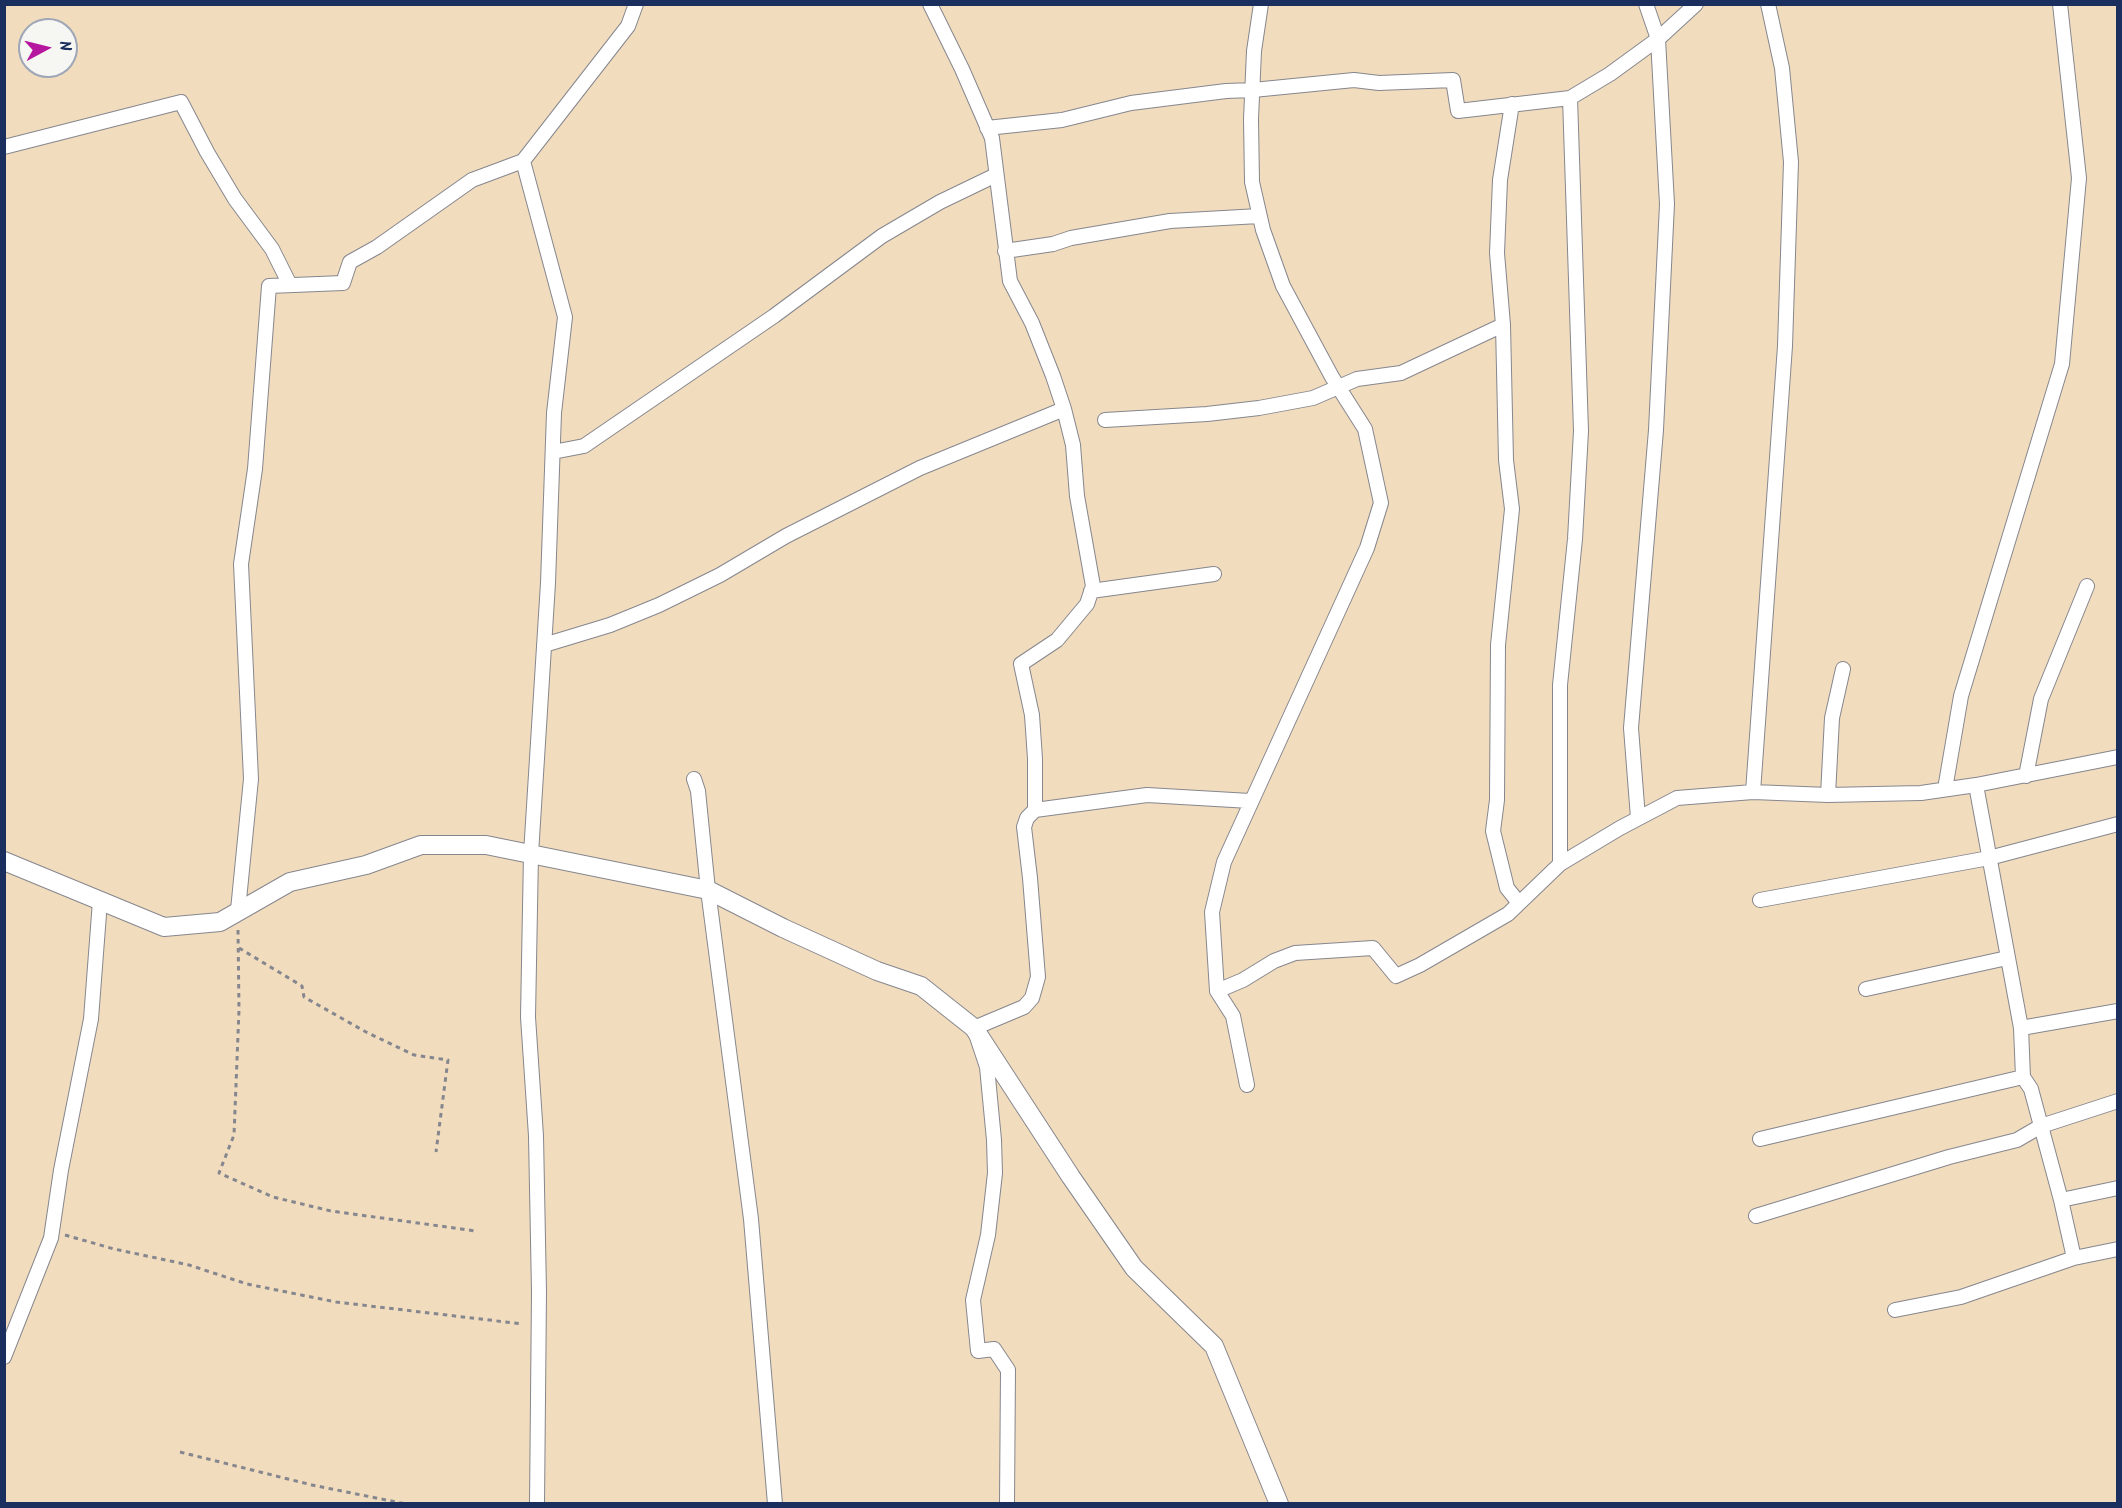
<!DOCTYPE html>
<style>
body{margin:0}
#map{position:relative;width:2122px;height:1508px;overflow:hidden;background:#f1ddbe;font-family:Kalam,sans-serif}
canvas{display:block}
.frame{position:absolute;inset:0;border:6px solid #1b2f5e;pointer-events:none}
.north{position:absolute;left:18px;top:18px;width:60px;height:60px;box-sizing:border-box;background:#f6f6f2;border:2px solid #9ea6b7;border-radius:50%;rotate:83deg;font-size:16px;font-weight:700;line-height:24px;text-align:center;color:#1b2f5e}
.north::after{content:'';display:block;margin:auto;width:21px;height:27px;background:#b5179e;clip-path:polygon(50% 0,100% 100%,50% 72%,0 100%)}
</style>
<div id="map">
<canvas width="2122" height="1508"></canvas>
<div class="frame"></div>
<div class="north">N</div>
</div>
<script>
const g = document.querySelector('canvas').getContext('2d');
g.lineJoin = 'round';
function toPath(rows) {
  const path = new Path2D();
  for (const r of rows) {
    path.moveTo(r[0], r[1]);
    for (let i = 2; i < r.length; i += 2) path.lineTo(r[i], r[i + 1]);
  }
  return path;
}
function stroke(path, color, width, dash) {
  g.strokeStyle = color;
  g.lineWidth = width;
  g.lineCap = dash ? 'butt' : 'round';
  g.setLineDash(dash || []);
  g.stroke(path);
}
const minor = toPath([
 [930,4,962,69,992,138,1010,281,1032,323,1053,376,1064,409,1073,445,1077,496,1093,586,1087,604,1057,640,1021,664,1032,715,1035,759,1035,810],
 [1512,104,1500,180,1497,253,1503,325,1506,460,1512,509,1498,645,1497,800,1493,831,1507,888,1519,903],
 [987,128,1062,120,1131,103,1226,91,1253,90,1354,80,1379,83,1453,80,1458,111,1570,98,1610,74,1658,39,1696,4],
 [4,147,181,102,207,152,235,199,272,249,290,285],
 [523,161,565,317,554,413,548,583,531,854,528,1017,536,1136,539,1292,537,1504],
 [1005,251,1053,244,1071,238,1170,221,1259,216],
 [1105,420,1207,414,1259,408,1313,398,1357,379,1401,373,1503,325],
 [553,452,584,446,774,316,882,236,940,202,996,175],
 [1091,591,1214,574],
 [544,645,610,625,659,605,720,575,786,536,920,468,1064,409],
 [2026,776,2041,699,2087,586],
 [694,779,698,791,708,890,751,1219,775,1504],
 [1976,785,2021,1028,2023,1077,2031,1089,2061,1200,2074,1258,2118,1249],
 [1945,789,1961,696,2062,364,2079,178,2060,4],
 [1753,792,1785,346,1791,162,1782,68,1768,4],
 [1828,795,1832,718,1843,669],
 [1638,818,1631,728,1656,430,1667,204,1658,39,1646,4],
 [1560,864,1560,685,1575,539,1581,431,1570,98],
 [1760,900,1989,858,2118,824],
 [238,910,251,779,241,564,255,469,269,286,343,283,350,262,377,247,472,180,523,161,628,26,636,4],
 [1866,989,2007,958],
 [1217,991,1243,980,1274,961,1295,953,1373,948,1396,976,1420,965,1508,914,1560,864,1620,828,1677,798,1753,792,1828,795,1921,793,1976,785,2118,757],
 [2021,1028,2118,1011],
 [1247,1085,1233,1016,1217,991,1212,912,1224,862,1367,548,1381,503,1365,429,1332,377,1283,286,1263,230,1252,182,1251,119,1254,51,1261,4],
 [1760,1139,2023,1077],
 [2061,1200,2118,1188],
 [1756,1216,1949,1157,2017,1140,2041,1126,2118,1101],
 [1895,1310,1961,1297,2074,1258],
 [4,1357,51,1238,61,1170,91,1019,100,901],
 [1007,1504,1008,1370,994,1349,978,1351,973,1300,988,1235,995,1173,994,1140,987,1067,974,1028,1024,1007,1032,998,1038,977,1030,878,1024,827,1027,818,1035,810,1147,795,1250,801]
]);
const tertiary = toPath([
 [4,861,164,927,220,922,290,882,366,865,421,845,486,845,708,890,783,928,877,971,921,986,974,1028,1071,1177,1134,1268,1214,1346,1279,1504]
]);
stroke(minor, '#86868e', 16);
stroke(tertiary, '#86868e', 20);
stroke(toPath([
 [238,930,239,1010,234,1135,219,1173,273,1197,331,1211,476,1231],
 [239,948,302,986,304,997,366,1032,414,1055,448,1060,436,1152],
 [65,1235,114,1249,189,1265,247,1284,336,1302,523,1324],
 [180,1452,312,1485,406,1504]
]), '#86868e', 3, [4.5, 4.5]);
stroke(minor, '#fff', 14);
stroke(tertiary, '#fff', 18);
</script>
